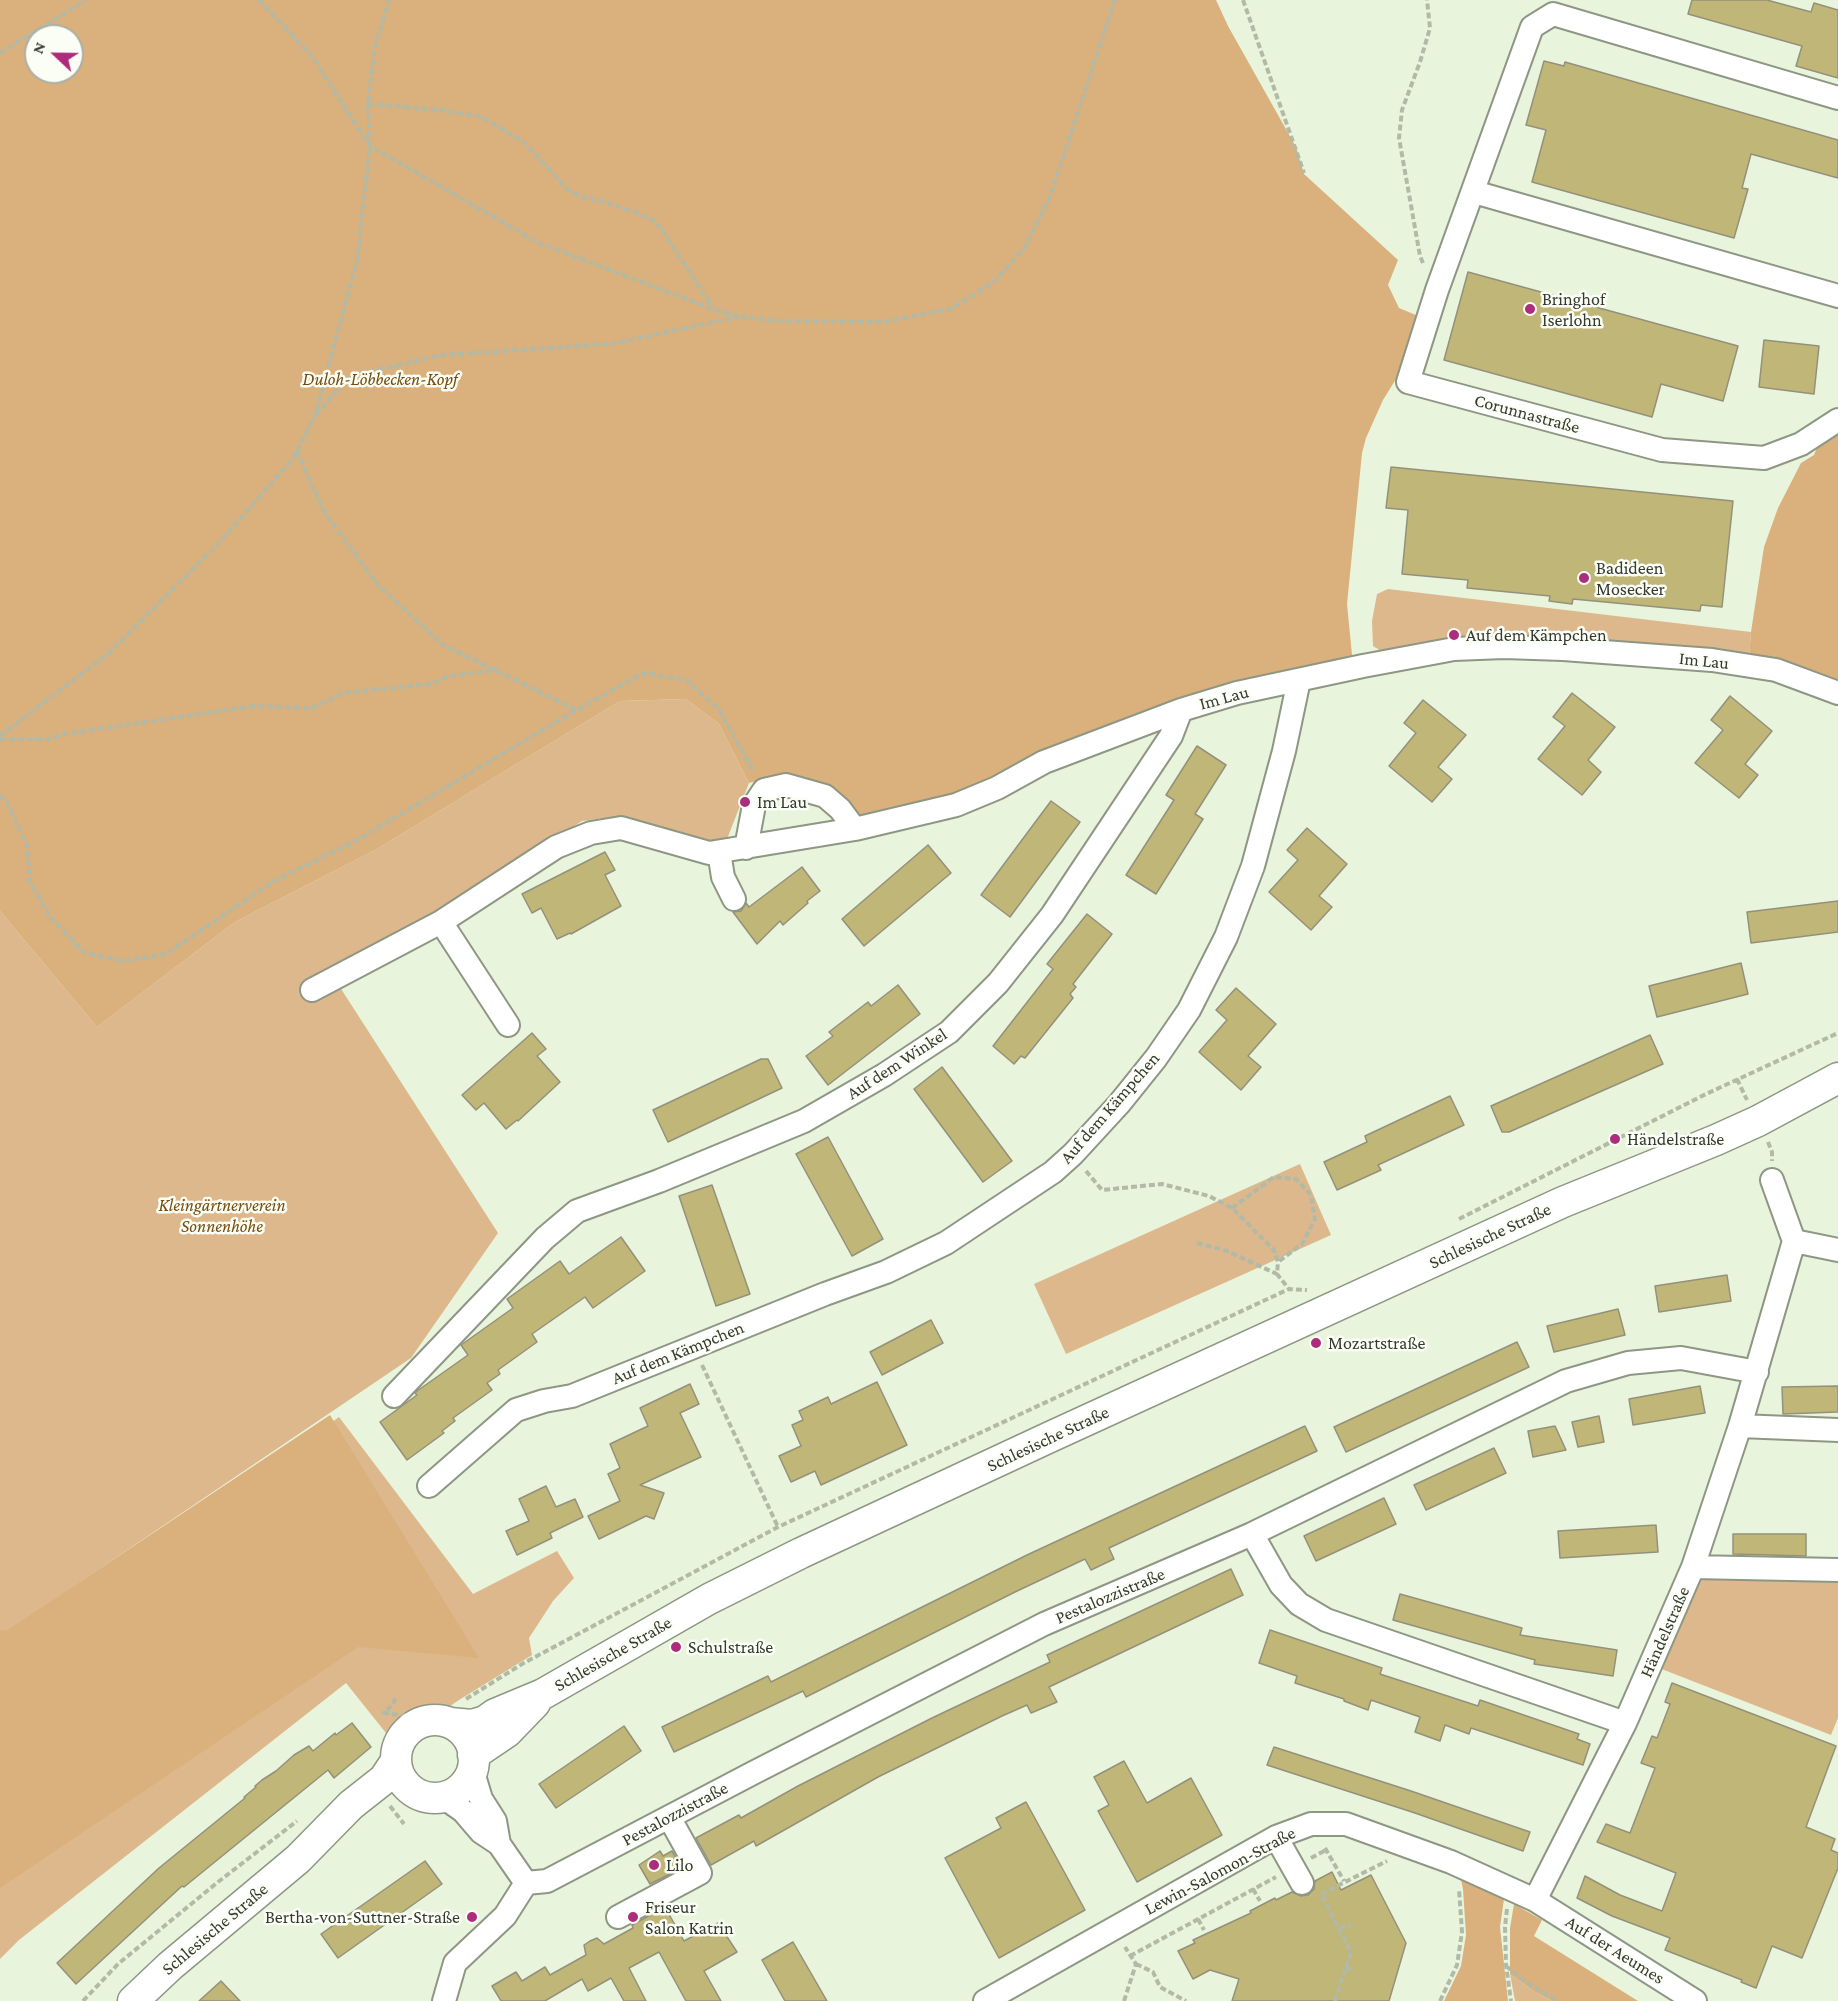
<!DOCTYPE html>
<meta charset="utf-8">
<style>
body{margin:0}
#map{position:relative;width:1838px;height:2001px;overflow:hidden;background:#e9f4dd;font-family:"Crimson Pro",serif}
canvas{display:block}
.north{position:absolute;left:24px;top:24px;width:60px;height:60px;box-sizing:border-box;background:#fafef5;border:2px solid #abafa6;border-radius:50%;rotate:292deg;font-size:16px;font-weight:700;line-height:24px;text-align:center;color:#353930}
.north::after{content:'';display:block;margin:auto;width:21px;height:27px;background:#ab2d7c;clip-path:polygon(50% 0,100% 100%,50% 72%,0 100%)}
</style>
<div id="map">
<canvas width="1838" height="2001"></canvas>
<div class="north">N</div>
</div>
<script>
const g = document.querySelector('canvas').getContext('2d');
g.lineJoin = 'round';
function paint(path, color) {
  g.fillStyle = color;
  g.fill(path, 'evenodd');
}
function toPath(rows) {
  const path = new Path2D();
  for (const r of rows) {
    if (r.length === 3) {
      path.moveTo(r[0] + r[2], r[1]);
      path.arc(r[0], r[1], r[2], 0, 2 * Math.PI);
      continue;
    }
    path.moveTo(r[0], r[1]);
    for (let i = 2; i < r.length; i += 2) path.lineTo(r[i], r[i + 1]);
  }
  return path;
}
function stroke(path, color, width, dash) {
  g.strokeStyle = color;
  g.lineWidth = width;
  g.lineCap = dash ? 'butt' : 'round';
  g.setLineDash(dash || []);
  g.stroke(path);
}
function drawText(font, color, halo, rows, align = 'center') {
  g.font = font + ' "Crimson Pro",serif';
  g.lineWidth = 5;
  g.setLineDash([]);
  g.textBaseline = 'middle';
  g.strokeStyle = halo;
  g.fillStyle = color;
  for (const [text, x, y, turn = 0] of rows) {
    g.save();
    g.translate(x, y);
    g.rotate((+turn || 0) * Math.PI / 180);
    g.textAlign = isNaN(turn) ? turn : align;
    if (halo) g.strokeText(text, 0, 0);
    g.fillText(text, 0, 0);
    g.restore();
  }
}
paint(toPath([
 [1388,589,1751,632,1749,658,1381,651,1373,646,1372,621,1377,594],
 [686,699,719,724,749,783,725,844,612,817,582,821,336,981,498,1233,411,1358,6,1632,0,1629,0,911,97,1027,235,922,377,849,620,701],
 [1300,1164,1331,1235,1066,1354,1034,1284],
 [339,1417,473,1594,557,1551,574,1578,553,1601,529,1638,532,1655,459,1700,394,1743,346,1683,19,1940,0,1959,0,1636,209,1511],
 [1697,1572,1838,1575,1838,1718,1831,1735,1659,1668],
 [1510,1974,1535,1992,1552,2001,1515,2001]
]), '#dcb88c');
paint(toPath([
 [0,0,1216,0,1228,26,1296,147,1304,174,1398,260,1388,285,1399,308,1423,318,1396,379,1383,400,1366,438,1362,453,1347,604,1353,665,1177,705,953,803,869,823,832,791,778,775,749,783,719,724,686,699,620,701,377,849,235,922,97,1027,0,911],
 [36,36,72,36,72,72,36,72],
 [1838,429,1838,687,1749,658,1751,632,1764,547,1778,508,1801,463,1814,455,1819,443],
 [330,1415,479,1658,358,1647,0,1888,0,1629,6,1631],
 [1459,1870,1505,1892,1500,1927,1508,2001,1444,2001,1461,1966,1466,1935,1463,1889],
 [1514,1904,1542,1920,1534,1936,1638,2001,1552,2001,1535,1992,1510,1974,1510,1928]
]), '#dab07c');
const building = toPath([
 [1692,0,1767,0,1811,12,1814,3,1838,10,1838,78,1796,66,1802,46,1688,14,1692,0],
 [1544,61,1564,66,1565,62,1838,140,1838,178,1751,154,1742,188,1748,189,1734,238,1532,182,1546,130,1526,125,1544,61],
 [1468,272,1738,346,1723,401,1661,384,1652,417,1444,360,1468,272],
 [1764,340,1819,346,1814,394,1759,387,1764,340],
 [1391,467,1733,501,1722,607,1701,605,1700,611,1573,599,1572,604,1549,601,1550,596,1467,588,1468,580,1402,574,1408,510,1386,508,1391,467],
 [1572,693,1615,727,1588,760,1601,772,1582,795,1538,759,1565,726,1553,717,1572,693],
 [1730,696,1772,731,1745,764,1758,775,1739,798,1695,763,1723,730,1711,720,1730,696],
 [1423,700,1466,735,1438,767,1452,779,1432,802,1389,766,1416,733,1404,723,1423,700],
 [1197,746,1226,765,1195,814,1203,819,1156,894,1126,875,1174,800,1166,795,1197,746],
 [1051,801,1080,822,1010,917,981,895,1051,801],
 [1307,828,1347,864,1319,896,1332,907,1311,930,1269,892,1298,860,1287,850,1307,828],
 [928,845,951,873,864,946,842,919,928,845],
 [605,852,615,870,605,875,621,906,571,934,570,933,557,939,541,908,532,913,522,894,605,852],
 [802,867,820,891,807,901,808,903,783,925,780,921,757,944,733,912,741,911,746,903,749,907,802,867],
 [1838,901,1838,932,1751,943,1747,912,1838,901],
 [1087,914,1112,934,1073,984,1076,987,1070,994,1073,998,1025,1058,1021,1056,1014,1064,993,1046,1053,969,1047,964,1087,914],
 [1741,963,1748,994,1657,1017,1649,986,1741,963],
 [898,985,920,1014,828,1085,806,1056,833,1036,829,1032,868,1002,871,1006,898,985],
 [1236,988,1276,1024,1248,1056,1261,1067,1241,1090,1199,1052,1227,1020,1216,1010,1236,988],
 [532,1033,546,1049,537,1056,560,1082,518,1121,517,1120,506,1129,484,1103,476,1110,462,1095,532,1033],
 [1650,1035,1663,1064,1509,1132,1502,1132,1491,1106,1650,1035],
 [761,1059,768,1059,782,1088,668,1142,653,1110,761,1059],
 [942,1067,1012,1161,983,1182,914,1089,942,1067],
 [1450,1096,1464,1125,1378,1165,1381,1170,1337,1190,1324,1162,1367,1142,1365,1136,1450,1096],
 [828,1137,883,1239,852,1256,796,1154,828,1137],
 [712,1185,750,1294,716,1306,679,1196,712,1185],
 [621,1237,645,1271,593,1308,585,1297,532,1334,537,1342,498,1370,500,1374,487,1383,492,1390,453,1418,455,1421,442,1431,444,1433,407,1460,380,1422,417,1395,415,1393,417,1391,468,1355,461,1345,513,1308,507,1299,560,1261,569,1274,621,1237],
 [1727,1275,1731,1301,1659,1312,1655,1286,1727,1275],
 [1618,1309,1625,1335,1554,1352,1547,1326,1618,1309],
 [931,1320,943,1343,882,1375,870,1352,931,1320],
 [1517,1342,1529,1367,1346,1452,1334,1427,1517,1342],
 [877,1382,907,1445,821,1485,815,1471,791,1482,779,1456,801,1446,792,1425,803,1420,799,1411,828,1397,831,1404,877,1382],
 [690,1384,699,1404,680,1413,701,1457,640,1485,664,1493,654,1519,646,1516,599,1539,588,1516,620,1501,608,1474,620,1468,610,1444,648,1426,640,1408,690,1384],
 [1700,1386,1705,1413,1633,1425,1629,1399,1700,1386],
 [1838,1386,1838,1412,1783,1414,1782,1387,1838,1386],
 [1599,1416,1604,1442,1578,1447,1572,1422,1599,1416],
 [1305,1426,1317,1451,1109,1548,1114,1559,1091,1570,1085,1559,1015,1592,806,1697,803,1691,674,1752,662,1727,768,1676,771,1682,1027,1555,1305,1426],
 [1555,1426,1566,1450,1533,1457,1528,1431,1555,1426],
 [1494,1448,1506,1473,1426,1510,1414,1485,1494,1448],
 [546,1486,556,1507,575,1499,583,1517,550,1533,552,1538,517,1555,506,1531,529,1521,519,1499,546,1486],
 [1384,1498,1396,1524,1316,1561,1304,1536,1384,1498],
 [1656,1525,1658,1552,1560,1558,1558,1531,1656,1525],
 [1733,1534,1806,1534,1806,1556,1733,1554,1733,1534],
 [1231,1569,1243,1595,1049,1687,1057,1702,1031,1713,1027,1705,1002,1716,878,1777,756,1846,754,1841,711,1865,696,1838,739,1815,741,1818,798,1786,932,1718,1050,1662,1047,1655,1231,1569],
 [1400,1594,1522,1628,1520,1635,1617,1650,1613,1676,1534,1664,1535,1660,1393,1620,1400,1594],
 [1270,1630,1382,1668,1380,1674,1478,1706,1480,1700,1579,1734,1577,1739,1590,1744,1583,1765,1471,1728,1469,1734,1445,1725,1440,1741,1415,1732,1420,1717,1371,1700,1368,1710,1344,1701,1344,1699,1295,1683,1297,1676,1259,1663,1270,1630],
 [1672,1683,1836,1746,1806,1827,1835,1839,1831,1850,1838,1853,1838,1868,1802,1958,1772,1946,1756,1988,1741,1982,1742,1980,1665,1950,1670,1938,1612,1916,1577,1898,1585,1876,1620,1895,1662,1911,1676,1873,1597,1842,1606,1824,1630,1833,1655,1768,1641,1763,1652,1736,1657,1738,1670,1704,1665,1702,1672,1683],
 [352,1723,371,1747,334,1778,328,1770,184,1887,182,1886,76,1984,57,1963,159,1868,245,1798,244,1797,256,1787,255,1786,262,1780,276,1771,294,1755,309,1746,313,1751,335,1733,336,1735,352,1723],
 [624,1726,641,1751,556,1808,539,1784,624,1726],
 [1274,1747,1411,1791,1530,1832,1523,1851,1415,1813,1267,1765,1274,1747],
 [1124,1761,1147,1803,1191,1778,1222,1835,1137,1882,1098,1811,1109,1805,1094,1777,1124,1761],
 [1026,1802,1085,1910,999,1958,945,1858,1001,1828,996,1818,1026,1802],
 [660,1851,663,1856,672,1851,682,1868,650,1884,639,1865,660,1851],
 [425,1861,442,1884,338,1958,321,1934,425,1861],
 [1332,1872,1341,1890,1371,1875,1406,1943,1389,2001,1232,2001,1239,1979,1210,1970,1193,1979,1178,1951,1195,1943,1193,1940,1251,1913,1250,1911,1275,1898,1276,1900,1292,1892,1301,1896,1308,1895,1314,1889,1315,1881,1332,1872],
 [665,1907,684,1941,718,1923,737,1952,704,1971,721,2001,686,2001,659,1952,629,1968,646,2001,624,2001,611,1978,588,1991,582,1979,545,2001,501,2001,492,1986,516,1972,522,1981,545,1967,550,1975,586,1955,584,1945,590,1941,597,1938,604,1944,633,1928,632,1925,665,1907],
 [793,1942,827,2001,785,2001,762,1960,793,1942],
 [221,1981,240,2001,199,2001,221,1981]
]);
paint(building, '#c0b677');
stroke(building, '#94917b', 1.5);
const minor = toPath([
 [1838,98,1553,14,1532,27,1437,290,1408,382,1662,450,1764,458,1801,444,1838,420],
 [1474,192,1838,296],
 [746,848,754,805,764,790,786,785,825,796,840,809,855,829],
 [719,852,723,877,734,899],
 [441,922,508,1025],
 [312,990,441,922,556,847,591,833,621,828,709,853,855,829,956,805,997,788,1044,762,1181,710,1237,693,1363,666,1454,649,1504,647,1563,649,1712,660,1776,670,1838,693],
 [1794,1241,1838,1250],
 [394,1396,545,1238,577,1211,659,1181,804,1121,884,1075,949,1032,998,983,1052,915,1171,736,1181,710],
 [1740,1426,1838,1430],
 [429,1486,516,1410,544,1401,572,1396,825,1294,886,1272,946,1243,1053,1172,1073,1154,1119,1104,1156,1058,1189,1010,1226,937,1253,866,1284,751,1299,680],
 [1252,1534,1281,1585,1299,1604,1326,1620,1625,1723],
 [1693,1567,1838,1570],
 [472,1769,481,1799,495,1821,499,1844,526,1883],
 [443,1797,463,1811,481,1832,499,1844],
 [1276,1837,1302,1883],
 [526,1883,547,1881,753,1773,1044,1624,1252,1534,1566,1381,1628,1363,1681,1358,1757,1372],
 [1535,1900,1625,1723,1693,1567,1740,1426,1794,1241,1772,1180],
 [618,1917,700,1873,669,1817],
 [444,2001,455,1963,505,1916,526,1883],
 [985,2001,1276,1837,1311,1824,1346,1824,1451,1862,1535,1900,1695,2001]
]);
const major = toPath([
 [435,1759,39],
 [450,1723,472,1725,485,1721,495,1714,543,1694,709,1599,801,1553,1050,1437,1563,1202,1716,1140,1758,1121,1838,1078],
 [473,1755,507,1732,535,1703],
 [133,2001,170,1966,298,1859,351,1805,384,1779,396,1761]
]);
stroke(minor, '#8d9783', 26);
stroke(major, '#8d9783', 33);
stroke(toPath([
 [259,0,311,55,370,146,539,243,713,309,741,317,779,321,882,322,951,309,996,280,1025,247,1050,197,1115,0],
 [1243,0,1304,173],
 [0,53,86,0],
 [368,104,441,110,482,117,525,143,567,189,580,196,605,202,640,214,654,221,661,228,713,308],
 [1423,263,1420,256,1399,138,1402,110,1420,62,1430,28,1427,0],
 [316,415,350,376,442,355,611,344,738,317],
 [297,451,323,510,378,585,443,645,577,710],
 [0,736,109,653,217,545,293,459,315,416,357,261,370,146,368,104,375,46,389,0],
 [0,740,46,740,65,734,254,706,312,708,343,693,431,684,449,676,497,670],
 [0,795,7,803,27,845,30,882,51,918,85,953,123,961,166,954,274,881,357,840,563,718,643,673,686,680,718,708,754,772],
 [1737,1079,1747,1100],
 [1768,1142,1772,1152,1772,1161],
 [1086,1171,1102,1190,1162,1184,1209,1196,1232,1208,1274,1250,1278,1262,1277,1274,1289,1289],
 [1232,1208,1274,1177,1296,1179,1311,1195,1315,1219,1302,1244,1278,1262],
 [1459,1219,1706,1094,1838,1033],
 [1197,1243,1227,1251,1277,1274],
 [702,1365,778,1527],
 [395,1698,393,1704,384,1713,409,1716],
 [466,1699,522,1664,778,1527,1289,1289,1307,1290],
 [394,1736,397,1729,410,1716,429,1708],
 [390,1806,404,1824],
 [1325,1848,1344,1881],
 [1311,1858,1326,1850],
 [1253,1889,1260,1901],
 [1507,1909,1505,1927,1506,1965,1511,2001],
 [1198,1919,1204,1930],
 [1339,1928,1351,1925],
 [1130,1956,1276,1877],
 [1136,1964,1153,1972,1160,1987,1186,2001],
 [1506,1966,1523,1980,1557,2001],
 [1346,1968,1355,1970],
 [83,2001,118,1964,218,1882,297,1821],
 [1124,2001,1136,1964,1125,1947],
 [1335,2001,1351,1952,1321,1894,1387,1861],
 [1440,2001,1457,1965,1462,1932,1459,1889]
]), '#b1baa7', 4, [6, 3]);
stroke(minor, '#fff', 22);
stroke(major, '#fff', 30);
for (const [x, y, r, color] of [
 [1530,309,6,"#ab2d7c"],
 [1584,578,6,"#ab2d7c"],
 [1454,635,6,"#ab2d7c"],
 [745,802,6,"#ab2d7c"],
 [1615,1139,6,"#ab2d7c"],
 [1316,1343,6,"#ab2d7c"],
 [676,1647,6,"#ab2d7c"],
 [654,1865,6,"#ab2d7c"],
 [472,1917,6,"#ab2d7c"],
 [633,1917,6,"#ab2d7c"]
]) {
  const dot = new Path2D();
  dot.arc(x, y, r, 0, 2 * Math.PI);
  g.fillStyle = color;
  g.fill(dot);
  stroke(dot, '#fafef5', 2);
}
drawText('18px', '#353930', '#fafef5', [
 ["Bringhof",1542,299],
 ["Iserlohn",1542,320],
 ["Badideen",1596,568],
 ["Mosecker",1596,589],
 ["Auf dem Kämpchen",1466,635],
 ["Im Lau",757,802],
 ["Händelstraße",1627,1139],
 ["Mozartstraße",1328,1343],
 ["Schulstraße",688,1647],
 ["Lilo",666,1865],
 ["Friseur",645,1907],
 ["Salon Katrin",645,1928],
 ["Bertha-von-Suttner-Straße",460,1917,"right"]
], 'left');
drawText('italic 18px', '#744b0c', '#fafef5', [
 ["Duloh-Löbbecken-Kopf",380,379],
 ["Kleingärtnerverein",222,1205],
 ["Sonnenhöhe",222,1226]
]);
drawText('18px', '#353930', '#fafef5', [
 ["Corunnastraße",1527,414,15],
 ["Im Lau",1704,661,6],
 ["Im Lau",1224,698,-15],
 ["Auf dem Winkel",897,1064,-33],
 ["Auf dem Kämpchen",1110,1108,-49],
 ["Schlesische Straße",1490,1236,-25],
 ["Auf dem Kämpchen",678,1353,-22],
 ["Schlesische Straße",1048,1439,-25],
 ["Pestalozzistraße",1110,1596,-23],
 ["Händelstraße",1665,1632,-66],
 ["Schlesische Straße",613,1654,-30],
 ["Pestalozzistraße",675,1814,-28],
 ["Lewin-Salomon-Straße",1220,1871,-28],
 ["Schlesische Straße",215,1929,-40],
 ["Auf der Aeumes",1615,1950,32]
]);
</script>
